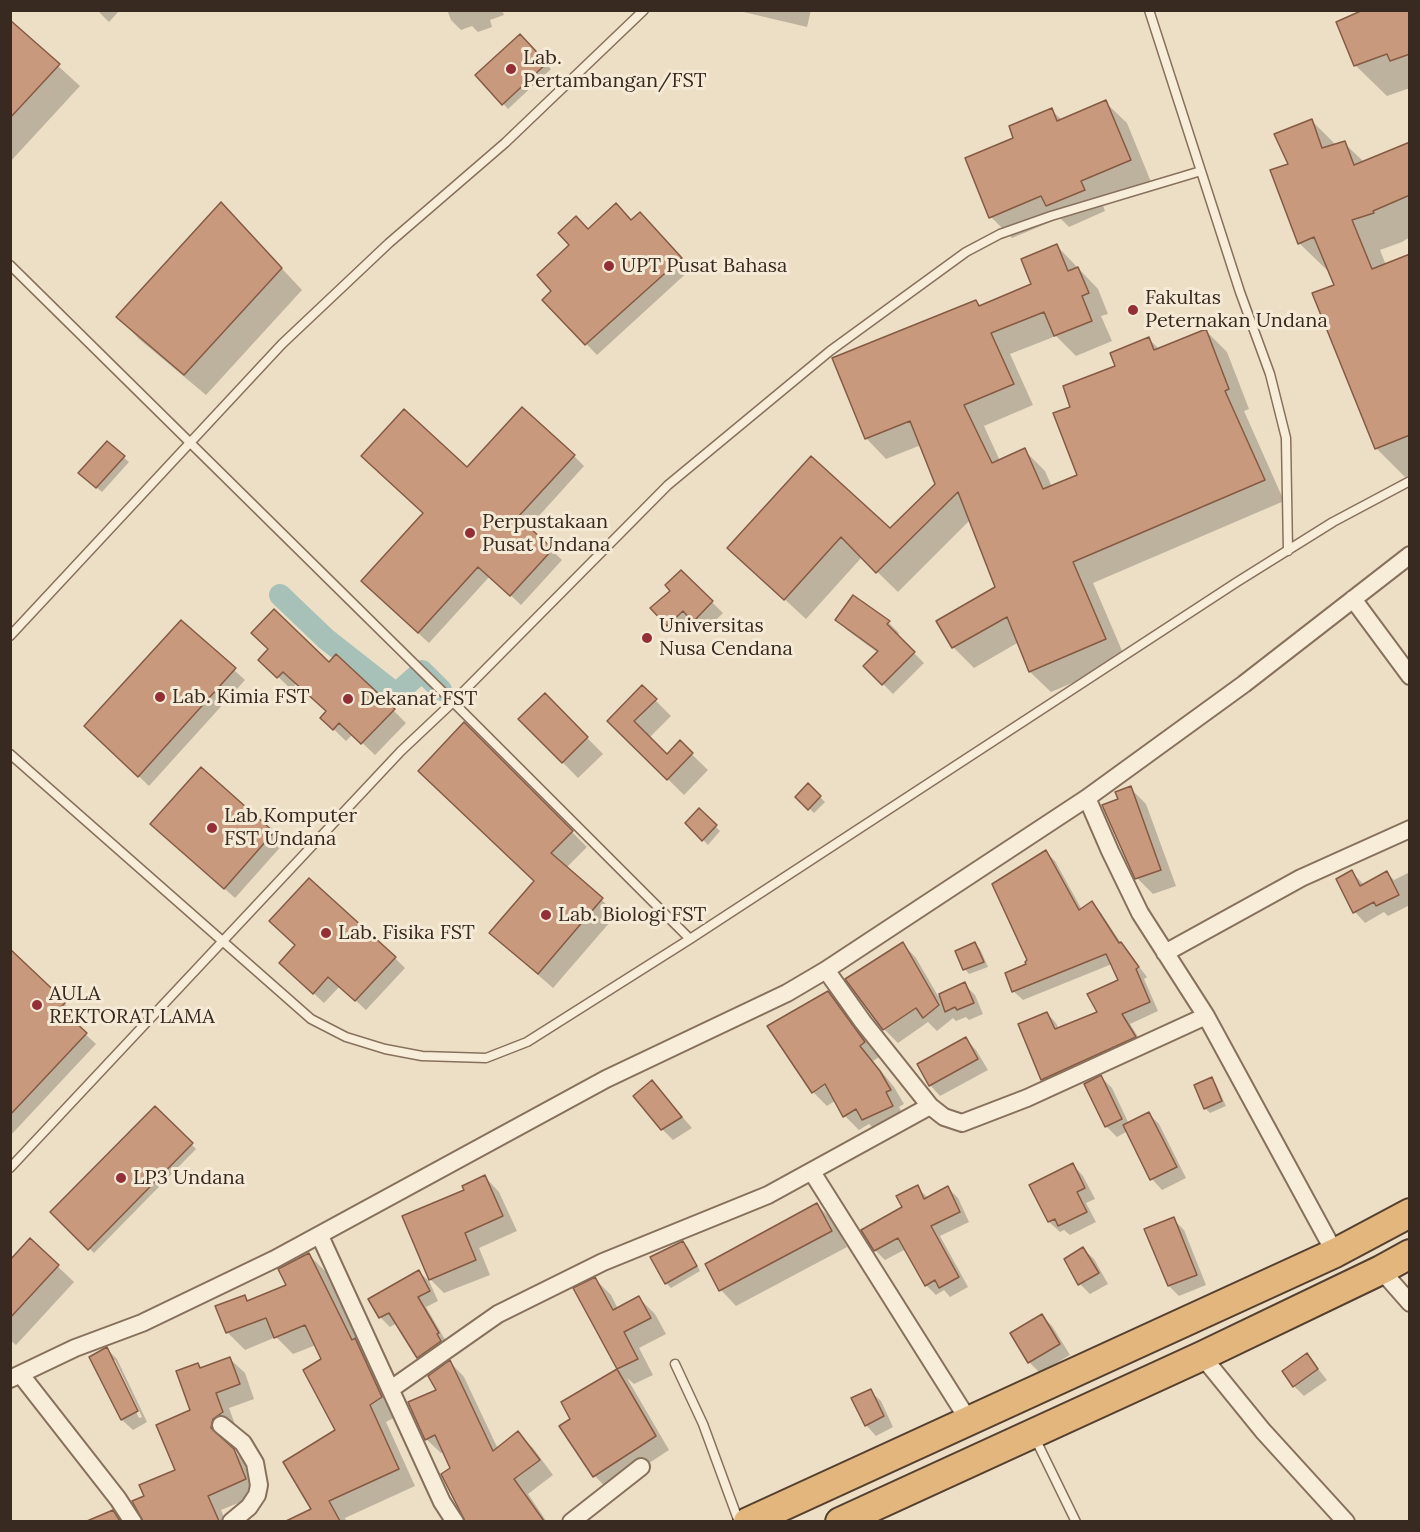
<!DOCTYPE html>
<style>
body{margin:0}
#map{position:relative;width:1420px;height:1532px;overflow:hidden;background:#eddfc6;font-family:Lora,serif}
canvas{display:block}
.frame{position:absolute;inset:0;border:12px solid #382a20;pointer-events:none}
</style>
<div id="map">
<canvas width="1420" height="1532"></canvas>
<div class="frame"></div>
</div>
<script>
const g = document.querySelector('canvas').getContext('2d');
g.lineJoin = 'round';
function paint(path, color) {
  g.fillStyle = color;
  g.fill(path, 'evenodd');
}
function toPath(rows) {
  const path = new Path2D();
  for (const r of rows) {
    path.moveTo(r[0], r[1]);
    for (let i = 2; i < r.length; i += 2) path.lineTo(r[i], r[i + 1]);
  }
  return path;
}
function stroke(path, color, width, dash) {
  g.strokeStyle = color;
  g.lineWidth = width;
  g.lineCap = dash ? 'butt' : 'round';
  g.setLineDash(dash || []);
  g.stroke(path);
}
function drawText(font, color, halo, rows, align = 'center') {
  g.font = font + ' Lora,serif';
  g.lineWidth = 6;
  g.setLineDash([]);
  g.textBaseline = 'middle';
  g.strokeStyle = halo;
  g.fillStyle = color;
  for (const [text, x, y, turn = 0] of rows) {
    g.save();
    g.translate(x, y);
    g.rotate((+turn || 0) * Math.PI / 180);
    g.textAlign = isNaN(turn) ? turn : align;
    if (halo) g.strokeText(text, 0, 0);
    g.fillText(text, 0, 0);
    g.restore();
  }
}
paint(toPath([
 [97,10,120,10,109,22],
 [447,10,502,10,504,15,490,20,492,27,478,32,472,26,461,30,451,20],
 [735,10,811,10,807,27],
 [1410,10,1410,88,1387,96,1355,65],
 [10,22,80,86,10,162],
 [520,36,551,69,508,109,477,75],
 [1105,102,1127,123,1151,182,1102,203,1105,211,1069,227,1060,218,1012,238,991,217,1015,139,1051,110,1062,120],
 [1312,121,1336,145,1344,143,1364,162,1410,144,1410,237,1402,242,1380,250,1386,265,1410,256,1410,475,1405,477,1376,448,1336,285,1329,272,1299,243,1290,165],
 [650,225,691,269,597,355,544,300,554,291,589,231],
 [242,226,302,290,206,395,139,339,118,317],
 [1057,246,1098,289,1108,314,1101,316,1112,341,1076,356,1056,336,1010,354,1033,405,984,426,1000,461,1024,450,1045,471,1052,487,1079,476,1072,408,1149,339,1159,349,1206,331,1227,352,1249,409,1244,411,1284,501,1093,583,1126,660,1051,692,1030,672,1019,642,974,668,953,647,939,621,997,588,970,520,898,592,862,557,806,619,729,548,890,530,937,484,921,445,886,459,866,438,976,301,981,306,1033,285],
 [107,443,129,462,102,492,85,478],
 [574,456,584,466,528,528,562,560,521,605,490,576,429,643,373,592,467,469],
 [681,572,723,613,705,631,694,621,678,635,668,625,673,592],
 [853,597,889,623,899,633,897,636,924,663,893,694,865,666,878,653,847,630,837,619],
 [181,622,245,680,149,786,97,736],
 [270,649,329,664,393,710,406,723,375,755,353,734,346,741,322,718,327,712,297,683,291,689,273,672],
 [642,687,671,716,649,738,667,756,680,743,708,770,684,795,609,721],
 [545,695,603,754,578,778,520,719],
 [464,724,587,847,566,868,617,914,553,988,506,947,535,882],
 [201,769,284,843,235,898,163,834],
 [808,785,825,802,814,813,797,797],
 [1130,788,1146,804,1176,886,1153,894,1137,878,1120,800],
 [699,810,720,831,708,845,687,823],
 [1046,852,1055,861,1082,910,1092,903,1101,913,1123,946,1147,977,1144,979,1158,1011,1130,1024,1144,1046,1052,1088,1043,1079,1047,1013,1056,1023,1059,1029,1099,1013,1120,981,1112,964,1023,1000,1013,991,1028,964],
 [1352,872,1364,885,1387,873,1394,880,1410,872,1410,905,1388,916,1384,912,1365,923,1355,912,1338,879],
 [903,944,916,958,938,996,964,984,975,995,983,1014,969,1020,966,1017,956,1021,953,1018,937,1031,928,1022,898,1043,884,1029],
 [975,944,980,949,988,967,969,974,965,969,957,952],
 [10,951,74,1013,69,1019,96,1044,10,1136],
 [395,958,405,968,366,1010,340,986,324,1003,292,973],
 [828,992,842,1007,879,1057,873,1061,894,1087,904,1104,899,1107,906,1120,878,1133,869,1124,859,1130,845,1116,836,1100,827,1106,813,1092],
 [966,1039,976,1050,988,1070,940,1096,930,1085],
 [1101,1077,1112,1088,1129,1124,1149,1114,1159,1124,1186,1178,1162,1190,1152,1179,1128,1131,1117,1137,1106,1126],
 [1212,1079,1216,1084,1226,1106,1210,1113,1205,1108],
 [652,1082,692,1128,673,1140,662,1129],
 [155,1108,196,1149,94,1253,52,1212],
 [1073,1165,1083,1176,1095,1199,1086,1203,1096,1222,1070,1235,1064,1230,1060,1232,1049,1222,1031,1186],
 [485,1177,499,1192,517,1231,479,1248,490,1275,444,1293,430,1279,466,1191],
 [917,1187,928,1198,948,1188,958,1198,969,1222,940,1236,968,1287,950,1297,944,1290,936,1295,926,1285,906,1249,885,1260,875,1250],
 [817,1205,833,1221,847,1247,736,1306,721,1290,707,1265],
 [1173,1219,1184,1230,1206,1285,1179,1296,1169,1286],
 [30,1240,74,1282,16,1345,10,1340,10,1262],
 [683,1243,688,1247,700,1271,671,1288,666,1283],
 [1083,1249,1094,1259,1108,1284,1090,1294,1080,1284,1066,1259],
 [309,1255,326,1272,399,1415,386,1422,415,1486,345,1518,347,1522,289,1522,313,1510,337,1430,323,1360,316,1345,293,1354,276,1337,245,1350,228,1333,217,1307,244,1296,250,1302,288,1286],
 [419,1272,429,1281,438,1301,426,1307,447,1343,427,1367,418,1357,397,1323,390,1327,380,1317,370,1300],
 [595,1279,611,1295,618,1309,639,1298,655,1314,666,1334,639,1348,653,1375,634,1384,627,1378,669,1450,608,1490,595,1476,572,1419,563,1402,619,1370,575,1289],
 [1042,1316,1052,1326,1070,1355,1040,1373,1029,1362,1012,1333],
 [107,1349,117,1359,147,1422,133,1430,122,1420,91,1358],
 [111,1360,115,1360,142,1417,139,1418],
 [1307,1355,1327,1380,1304,1396,1294,1386],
 [230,1359,245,1373,254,1399,229,1408,236,1427,227,1434,225,1443,248,1465,260,1494,221,1510,226,1522,145,1522,146,1496,177,1470,192,1411,198,1364,203,1369],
 [450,1362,464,1377,498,1449,518,1433,533,1448,553,1475,528,1494,547,1522,466,1522,452,1469,444,1452,441,1453,426,1439,438,1390],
 [870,1391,881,1401,893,1427,876,1436,866,1425],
 [112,1512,122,1522,90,1522]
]), '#0003');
stroke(toPath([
 [280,595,326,639,396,694,422,671,441,690]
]), '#a7c0b8', 22);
const building = toPath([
 [1363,10,1410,10,1410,54,1390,61,1387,54,1354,66,1336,22,1363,10],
 [10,20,60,64,10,118,10,20],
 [520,34,547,63,502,105,475,75,520,34],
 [1106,100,1131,160,1081,181,1085,190,1046,206,1041,196,989,218,965,158,1013,138,1009,126,1052,108,1057,121,1106,100],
 [1312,119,1322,148,1345,141,1354,165,1410,142,1410,195,1373,211,1374,213,1352,220,1372,269,1410,254,1410,435,1375,449,1312,293,1334,285,1314,237,1298,244,1270,170,1288,164,1274,134,1312,119],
 [221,202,282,268,184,375,116,317,221,202],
 [616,203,631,220,640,212,682,258,585,345,542,300,551,291,537,275,569,245,558,233,576,216,588,229,616,203],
 [1057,244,1068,271,1078,267,1089,293,1082,296,1092,321,1054,336,1044,312,991,333,1014,384,964,405,992,463,1025,448,1043,489,1077,475,1053,413,1070,407,1063,386,1115,366,1110,353,1149,337,1154,350,1206,329,1229,389,1225,391,1265,480,1073,562,1106,639,1029,672,1007,617,952,648,936,621,995,587,958,492,876,573,841,537,784,600,727,548,811,456,890,528,935,484,910,421,865,439,832,358,976,300,979,306,1031,284,1021,259,1057,244],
 [522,407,575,455,518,517,553,549,510,596,478,567,418,633,361,581,423,513,361,456,404,409,467,467,522,407],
 [107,441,125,456,96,488,78,473,107,441],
 [681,570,713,601,693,622,683,611,667,626,650,608,670,591,665,585,681,570],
 [853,595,890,621,887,624,915,652,882,685,863,666,878,651,835,620,853,595],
 [274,609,329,662,336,654,395,709,361,744,339,723,333,730,320,718,326,711,283,672,277,678,258,660,268,649,251,633,274,609],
 [181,620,236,668,138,777,84,726,181,620],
 [642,685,657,699,634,721,667,754,680,740,693,753,667,780,607,721,642,685],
 [545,693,588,737,562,763,518,719,545,693],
 [464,722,573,831,551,853,603,898,538,974,489,933,534,881,418,771,464,722],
 [201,767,274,832,224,889,150,824,201,767],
 [808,783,821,796,808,810,795,797,808,783],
 [1131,786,1161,870,1135,879,1102,805,1118,799,1115,792,1131,786],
 [699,808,717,825,702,841,685,823,699,808],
 [1046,850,1079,910,1092,901,1119,943,1121,942,1139,967,1136,969,1150,1002,1122,1014,1136,1037,1041,1080,1018,1024,1047,1012,1055,1029,1097,1012,1087,994,1118,980,1106,954,1012,992,1005,973,1026,964,1025,962,1027,960,992,884,1046,850],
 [1352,870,1360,886,1387,871,1399,895,1376,906,1374,902,1353,913,1336,879,1352,870],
 [309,878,396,957,355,1001,328,977,313,994,279,963,295,945,269,921,309,878],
 [903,942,939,1005,923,1018,916,1008,883,1030,845,979,903,942],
 [975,942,984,962,963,970,955,951,975,942],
 [10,949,66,1002,60,1008,87,1033,10,1115,10,949],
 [965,982,974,1003,957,1010,955,1007,945,1012,939,994,965,982],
 [828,991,865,1042,860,1046,880,1071,891,1090,886,1092,893,1106,862,1120,856,1109,843,1117,825,1084,812,1093,767,1026,828,991],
 [966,1037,978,1059,929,1086,917,1064,966,1037],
 [1101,1075,1122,1119,1105,1127,1084,1084,1101,1075],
 [1212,1077,1222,1101,1204,1109,1194,1085,1212,1077],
 [652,1080,682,1117,661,1130,633,1096,652,1080],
 [155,1106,193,1143,88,1250,50,1212,155,1106],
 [1149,1112,1177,1167,1150,1180,1123,1125,1149,1112],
 [1073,1163,1085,1188,1077,1192,1087,1212,1058,1226,1055,1219,1048,1222,1029,1185,1073,1163],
 [485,1175,503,1216,465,1233,476,1260,429,1280,402,1216,464,1190,462,1186,485,1175],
 [918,1185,924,1199,948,1186,960,1212,931,1226,959,1277,939,1288,935,1280,925,1286,898,1238,874,1251,861,1230,902,1207,896,1196,918,1185],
 [817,1203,832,1231,719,1291,705,1264,817,1203],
 [1174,1217,1197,1275,1168,1286,1144,1229,1174,1217],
 [30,1238,59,1265,10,1318,10,1260,30,1238],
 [683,1241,697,1266,665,1284,650,1257,683,1241],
 [1083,1247,1099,1273,1078,1285,1064,1259,1083,1247],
 [309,1253,352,1340,355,1338,382,1397,370,1405,399,1469,329,1501,340,1521,286,1521,311,1509,283,1462,335,1430,303,1370,321,1359,305,1325,274,1338,266,1318,226,1333,215,1306,245,1295,247,1301,286,1285,278,1269,309,1253],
 [419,1270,430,1291,418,1297,439,1333,437,1334,441,1341,417,1358,389,1313,379,1318,368,1299,419,1270],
 [595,1277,613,1310,639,1296,651,1318,624,1332,638,1359,617,1369,573,1288,595,1277],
 [1042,1314,1060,1344,1028,1363,1010,1333,1042,1314],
 [107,1347,138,1411,121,1420,89,1357,107,1347],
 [1307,1353,1318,1369,1293,1387,1282,1371,1307,1353],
 [230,1357,240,1384,216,1393,223,1412,213,1419,211,1428,234,1449,246,1479,208,1496,219,1521,143,1521,132,1501,144,1496,139,1485,175,1470,156,1425,190,1410,176,1371,198,1363,200,1368,230,1357],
 [450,1360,493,1451,518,1431,540,1460,514,1479,544,1521,465,1521,441,1474,450,1468,435,1435,425,1440,408,1402,436,1390,428,1376,450,1360],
 [617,1369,656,1436,593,1477,559,1426,570,1419,561,1402,617,1369],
 [871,1389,884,1416,865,1426,851,1398,871,1389],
 [113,1510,120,1521,87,1521,113,1510]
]);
paint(building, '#c9997e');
stroke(building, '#855a43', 1.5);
const service = toPath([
 [1149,10,1240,292,1270,374,1286,438,1288,551],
 [10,265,453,702,690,939],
 [10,636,282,344,389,243,505,143,644,10],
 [10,754,311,1019,346,1037,385,1049,422,1056,486,1058,527,1042,690,939,1237,582,1333,522,1410,481],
 [10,1168,401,751,453,702,668,485,830,351,966,252,1000,234,1051,216,1201,171],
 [675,1364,703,1424,739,1522],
 [1034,1436,1076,1522]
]);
const minor = toPath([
 [1353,599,1410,676],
 [1087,798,1110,851,1140,913,1206,1016,1335,1253],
 [1165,953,1301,878,1410,829],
 [826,970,863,1022,930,1106,944,1117,962,1123,1027,1098,1206,1016],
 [812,1172,969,1421],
 [320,1236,442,1502,455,1522],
 [1381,1270,1410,1303],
 [1202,1356,1263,1431,1346,1522],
 [21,1375,118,1499,133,1522],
 [10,1379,75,1348,142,1323,275,1259,606,1079,787,993,826,970,1087,798,1244,684,1410,555],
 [391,1389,498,1314,603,1262,768,1195,930,1106],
 [221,1425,243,1443,255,1463,259,1485,257,1495,249,1507,231,1522],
 [571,1522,641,1467]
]);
const trunk = toPath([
 [748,1522,1335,1253,1410,1213],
 [840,1522,1202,1356,1381,1270,1410,1254]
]);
stroke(service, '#87715d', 11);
stroke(minor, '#87715d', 20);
stroke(trunk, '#554030', 32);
stroke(service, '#f8edd9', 8);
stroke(minor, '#f8edd9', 16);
stroke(trunk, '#e3b67e', 28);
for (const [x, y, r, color] of [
 [511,69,6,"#942f35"],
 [609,266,6,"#942f35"],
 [1133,310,6,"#942f35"],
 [470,533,6,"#942f35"],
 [647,638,6,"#942f35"],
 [160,697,6,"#942f35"],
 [348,699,6,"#942f35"],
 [212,828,6,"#942f35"],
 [546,915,6,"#942f35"],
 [326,933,6,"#942f35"],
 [37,1005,6,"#942f35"],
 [121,1178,6,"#942f35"]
]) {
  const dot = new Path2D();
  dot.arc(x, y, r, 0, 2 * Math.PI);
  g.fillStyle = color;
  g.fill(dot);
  stroke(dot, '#f4ead5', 2);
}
drawText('20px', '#382a20', '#f4ead5', [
 ["Lab.",523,58],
 ["Pertambangan/FST",523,81],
 ["UPT Pusat Bahasa",621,266],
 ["Fakultas",1145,298],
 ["Peternakan Undana",1145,321],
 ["Perpustakaan",482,522],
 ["Pusat Undana",482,545],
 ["Universitas",659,626],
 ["Nusa Cendana",659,649],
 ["Lab. Kimia FST",172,697],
 ["Dekanat FST",360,699],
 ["Lab Komputer",224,816],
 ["FST Undana",224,839],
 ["Lab. Biologi FST",558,915],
 ["Lab. Fisika FST",338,933],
 ["AULA",49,994],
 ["REKTORAT LAMA",49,1017],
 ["LP3 Undana",133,1178]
], 'left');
</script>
